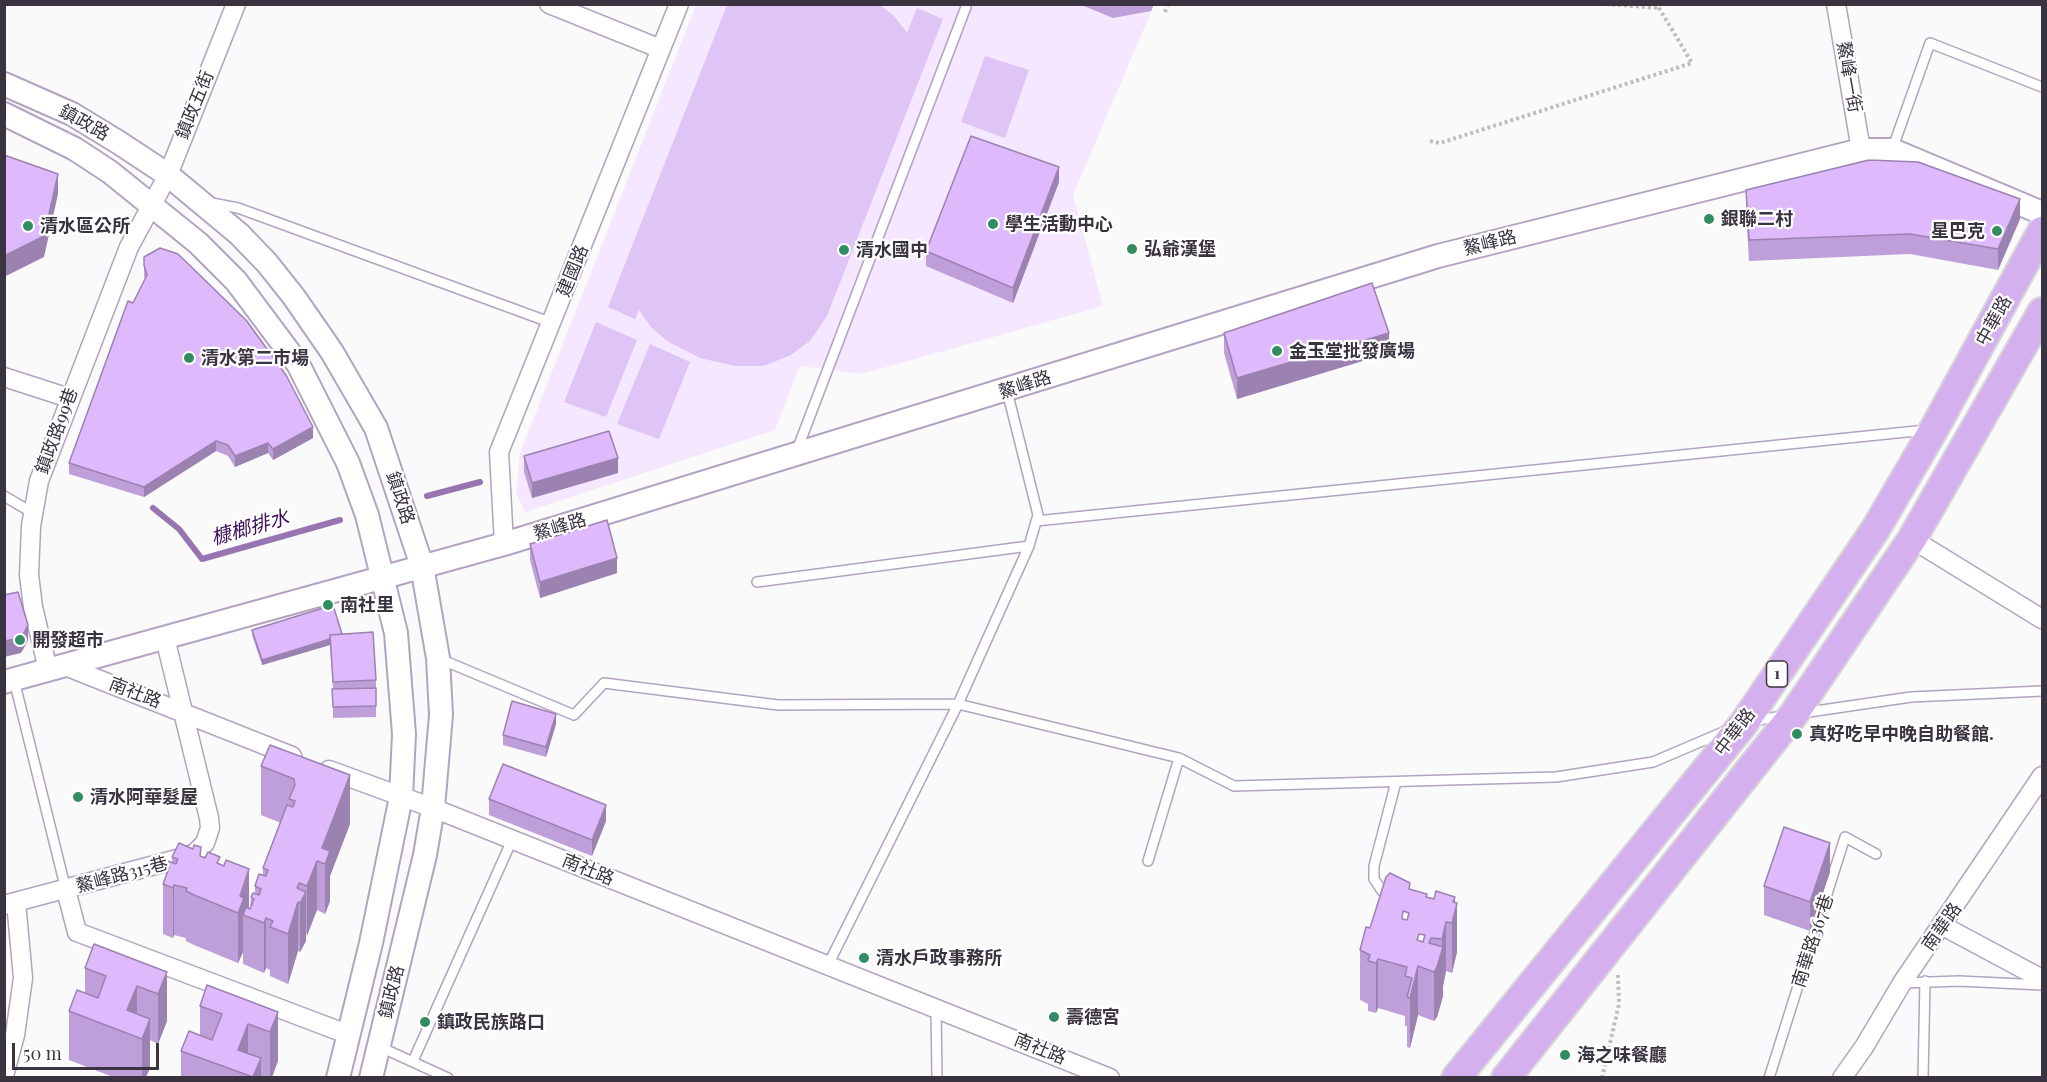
<!DOCTYPE html>
<meta charset="utf-8">
<style>
body{margin:0}
#map{position:relative;width:2047px;height:1082px;overflow:hidden;background:#fafafa;font-family:"Playfair Display",serif}
canvas{display:block}
.frame{position:absolute;inset:0;border:6px solid #3a3340;pointer-events:none}
.scale{position:absolute;left:12px;top:1043px;width:147px;height:27px;box-sizing:border-box;border:3px solid #3a3340;border-top:0;padding-left:8px;font-size:18px;line-height:21px;white-space:nowrap;color:#3a3340;-webkit-text-stroke:4px #fff;paint-order:stroke}
</style>
<div id="map">
<canvas width="2047" height="1082"></canvas>
<div class="frame"></div>
<div class="scale">50 m</div>
</div>
<script>
const g = document.querySelector('canvas').getContext('2d');
g.lineJoin = 'round';
function paint(path, color) {
  g.fillStyle = color;
  g.fill(path, 'evenodd');
}
function toPath(rows) {
  const path = new Path2D();
  for (const r of rows) {
    path.moveTo(r[0], r[1]);
    for (let i = 2; i < r.length; i += 2) path.lineTo(r[i], r[i + 1]);
  }
  return path;
}
function stroke(path, color, width, dash) {
  g.strokeStyle = color;
  g.lineWidth = width;
  g.lineCap = dash ? 'butt' : 'round';
  g.setLineDash(dash || []);
  g.stroke(path);
}
function drawText(font, color, halo, rows, align = 'center') {
  g.font = font + ' "Playfair Display","Noto Sans TC",serif';
  g.lineWidth = 4.5;
  g.setLineDash([]);
  g.textBaseline = 'middle';
  g.strokeStyle = halo;
  g.fillStyle = color;
  for (const [text, x, y, turn = 0] of rows) {
    g.save();
    g.translate(x, y);
    g.rotate((+turn || 0) * Math.PI / 180);
    g.textAlign = isNaN(turn) ? turn : align;
    if (halo) g.strokeText(text, 0, 0);
    g.fillText(text, 0, 0);
    g.restore();
  }
}
paint(toPath([
 [696,5,1154,5,1073,195,1103,306,862,374,800,366,775,430,525,512,516,493,520,453]
]), '#f4e7ff');
paint(toPath([
 [727,5,880,5,894,16,907,33,917,8,943,19,827,316,810,341,789,356,763,366,735,366,700,358,667,341,651,327,639,310,635,319,608,307],
 [985,56,1029,70,1005,138,961,122],
 [596,322,637,340,606,417,564,402],
 [650,344,690,362,659,439,617,424]
]), '#dfc4f6');
stroke(toPath([
 [427,496,480,482],
 [153,508,179,529,202,559,340,520]
]), '#9775b2', 6);
const service = toPath([
 [1892,150,1930,43,2042,87],
 [212,203,238,208,552,323],
 [797,450,966,7],
 [4,496,33,513],
 [1036,521,1926,430],
 [757,582,1029,546],
 [440,659,574,715,604,683,778,705,958,704,1179,758,1234,786,1556,777,1653,762,1728,730],
 [14,680,66,890],
 [1802,713,1911,697,2042,691],
 [1752,721,1783,716],
 [1148,861,1179,758],
 [1392,893,1382,891,1374,879,1374,866,1396,782],
 [828,965,958,704,1029,546,1038,515,1007,391],
 [1902,983,1959,981,2042,985],
 [936,1009,937,1078],
 [378,1046,448,1078],
 [413,1061,512,840],
 [1769,1078,1845,837,1876,854],
 [1923,1078,1925,981]
]);
const minor = toPath([
 [549,4,661,49],
 [1836,4,1861,150],
 [4,377,69,398],
 [1912,539,2042,619],
 [504,544,499,452,679,4],
 [65,666,292,756],
 [48,670,33,607,29,575,31,526,39,481,129,247,168,175,236,4],
 [329,770,433,808,1110,1078],
 [66,890,77,932,347,1034],
 [4,905,185,857,195,853,205,843,210,828,209,818,165,638],
 [1943,926,2042,979],
 [4,1076,15,1035,23,978,16,902],
 [1842,1078,1864,1047,1902,983,2042,776]
]);
const tertiary = toPath([
 [4,84,72,114,118,142,168,175,239,234,267,263,294,297,332,352,376,428,422,566,438,658,441,715,433,808,425,855,371,1078],
 [4,114,75,149,110,172,198,243,236,281,298,364,348,463,367,515,396,633,404,734,401,797,371,943,338,1078],
 [4,682,504,544,1438,256,1861,150,1892,150,2042,213]
]);
const primary = toPath([
 [1456,1078,1744,723,1875,530,1934,429,2042,231],
 [1506,1078,1794,714,1912,539,2042,312]
]);
stroke(service, '#b3a3c1', 12);
stroke(minor, '#b3a3c1', 21);
stroke(tertiary, '#b3a3c1', 26);
stroke(primary, '#d8d6d9', 32);
stroke(toPath([
 [1606,4,1659,8],
 [1165,12,1168,4],
 [1430,141,1440,143,1692,63,1659,8,1660,4],
 [1602,1078,1619,1004,1618,975]
]), '#bfbdc1', 4, [3, 3]);
stroke(service, '#fff', 9);
stroke(minor, '#fff', 18);
stroke(tertiary, '#fff', 22);
stroke(primary, '#d4b0ee', 28);
paint(toPath([
 [1079,4,1154,4,1151,11,1113,18],
 [1059,182,1013,303,926,266,926,251],
 [1746,190,2020,219,1998,270,1910,254,1749,261,1746,211],
 [144,265,313,438,273,460,268,453,235,467,228,456,216,451,144,497,69,474,69,463,145,279,144,276],
 [1224,333,1389,353,1237,399,1224,353],
 [524,456,618,473,532,498,524,472],
 [530,544,617,573,540,598,530,560],
 [252,630,342,634,376,680,376,717,333,718,333,689,330,645,262,665,252,635],
 [556,724,546,757,503,745,503,735],
 [270,745,350,824,330,876,330,901,325,914,317,910,306,935,306,941,300,952,298,951,288,984,270,976,270,970,266,968,264,973,243,964,243,952,238,963,194,945,186,941,186,938,174,935,173,938,163,934,163,884,166,876,166,867,172,862,172,857,201,857,220,864,250,909,251,897,255,893,255,886,263,875,263,868,281,823,261,815,261,766],
 [489,799,606,821,592,856,489,815],
 [1830,872,1810,931,1764,915,1764,886],
 [1410,889,1427,897,1455,902,1457,952,1452,973,1446,971,1443,986,1443,996,1437,1017,1434,1021,1418,1015,1410,1048,1407,1047,1407,1026,1405,1026,1405,1016,1378,1008,1376,1013,1368,1011,1368,1004,1360,1000,1360,950,1370,928],
 [1403,911,1409,913,1407,920,1402,919],
 [1419,934,1425,935,1423,942,1417,940],
 [85,968,167,972,167,1021,158,1044,150,1040,150,1068,146,1077,113,1077,69,1060,69,1011,85,993],
 [200,1006,278,1012,278,1061,272,1077,181,1077,181,1051,200,1036]
]), '#bf9fd9');
paint(toPath([
 [1059,167,1059,182,1013,303,1013,288],
 [58,174,58,194,44,257,4,277,4,256],
 [2020,199,2020,219,1998,270,1998,249],
 [1389,333,1389,353,1237,399,1237,378],
 [313,427,313,438,273,460,273,449],
 [216,441,216,451,144,497,144,487],
 [268,443,268,453,235,467,235,456],
 [618,458,618,473,532,498,532,483],
 [617,558,617,573,540,598,540,582],
 [28,625,28,641,21,653,4,657,4,641],
 [330,639,330,645,262,665,262,660],
 [556,714,556,724,546,757,546,747],
 [350,775,350,824,330,876,330,901,325,914,325,864,322,848],
 [606,805,606,821,592,856,592,840],
 [1830,843,1830,872,1810,931,1810,902],
 [317,861,317,910,307,936,307,886],
 [249,869,249,917,243,915,243,952,238,963,238,913,240,896],
 [299,883,298,951,288,984,288,934,297,888],
 [174,885,174,935,173,938,173,888],
 [306,892,306,941,300,952,300,903],
 [1455,897,1455,912,1457,903,1457,952,1452,973,1452,923,1453,902],
 [266,918,266,968,264,973,264,923],
 [1446,922,1446,971,1443,986,1443,996,1437,1017,1434,1021,1434,972,1442,949,1442,939],
 [1378,959,1378,1008,1376,1013,1376,963],
 [1418,966,1418,1015,1410,1048,1410,998],
 [167,972,167,1021,158,1044,158,994],
 [137,986,137,1036,127,1010],
 [278,1012,278,1061,272,1077,270,1077,270,1032],
 [150,1019,150,1068,146,1077,142,1077,142,1039],
 [248,1024,248,1073,238,1050],
 [261,1058,261,1077,253,1077]
]), '#9b82b0');
const building = toPath([
 [971,136,1059,167,1013,288,926,251,971,136],
 [4,155,58,174,44,236,4,256,4,155],
 [1869,160,1918,162,2020,199,1998,249,1910,234,1749,240,1746,190,1869,160],
 [160,248,178,254,246,320,286,375,313,427,273,449,268,443,235,456,228,445,216,441,144,487,69,463,128,301,133,303,147,275,144,265,144,257,160,248],
 [1372,283,1389,333,1237,378,1224,333,1372,283],
 [609,431,618,458,532,483,524,456,609,431],
 [607,520,617,558,540,582,530,544,607,520],
 [18,592,28,625,21,638,4,641,4,595,18,592],
 [333,605,342,634,330,635,330,639,262,660,252,630,333,605],
 [373,632,376,680,333,682,330,635,373,632],
 [376,688,376,706,333,707,332,689,376,688],
 [512,701,556,714,546,747,503,735,512,701],
 [270,745,350,775,322,848,330,851,325,864,317,861,307,886,299,883,297,888,306,892,300,903,298,902,288,934,270,927,273,921,266,918,264,923,243,915,246,907,250,909,254,899,251,897,253,893,259,895,261,889,255,886,259,874,266,876,268,870,263,868,287,805,293,807,295,801,289,799,295,785,294,779,261,766,270,745],
 [503,764,606,805,592,840,489,799,503,764],
 [1784,827,1830,843,1810,902,1764,886,1784,827],
 [179,843,193,849,194,845,201,847,200,856,205,858,208,852,220,857,217,863,224,866,226,860,249,869,240,896,244,898,238,913,194,895,186,891,187,888,174,885,173,888,163,884,169,868,166,867,168,861,176,864,178,859,172,857,179,843],
 [1390,873,1410,883,1409,889,1427,894,1426,897,1434,899,1436,891,1455,897,1453,902,1457,903,1452,923,1446,922,1442,939,1431,938,1429,943,1443,947,1437,967,1434,972,1418,966,1410,998,1407,997,1412,978,1405,976,1407,967,1378,959,1376,963,1368,961,1370,955,1360,950,1366,927,1370,928,1386,877,1390,873],
 [1403,911,1409,913,1407,920,1402,919,1403,911],
 [1419,934,1425,935,1423,942,1417,940,1419,934],
 [94,944,167,972,158,994,137,986,127,1010,150,1019,142,1039,69,1011,77,990,98,998,106,976,85,968,94,944],
 [207,985,278,1012,270,1032,248,1024,238,1050,261,1058,253,1077,181,1051,189,1031,212,1040,222,1014,200,1006,207,985]
]);
paint(building, '#deb9fc');
stroke(building, '#9b82b0', 1.5);
for (const [x, y, r, color] of [
 [1709,219,6,"#328c62"],
 [993,224,6,"#328c62"],
 [28,226,6,"#328c62"],
 [1997,231,6,"#328c62"],
 [1132,249,6,"#328c62"],
 [844,250,6,"#328c62"],
 [1277,351,6,"#328c62"],
 [189,358,6,"#328c62"],
 [328,605,6,"#328c62"],
 [20,640,6,"#328c62"],
 [1797,734,6,"#328c62"],
 [78,797,6,"#328c62"],
 [864,958,6,"#328c62"],
 [1054,1017,6,"#328c62"],
 [425,1022,6,"#328c62"],
 [1565,1055,6,"#328c62"]
]) {
  const dot = new Path2D();
  dot.arc(x, y, r, 0, 2 * Math.PI);
  g.fillStyle = color;
  g.fill(dot);
  stroke(dot, '#fff', 2);
}
for (const [x, y, w] of [
 [1777,674,21]
]) {
  const box = new Path2D();
  box.roundRect(x - w / 2, y - 13, w, 26, 4.5);
  g.fillStyle = '#fff';
  g.fill(box);
  stroke(box, '#3a3340', 1.5);
}
drawText('bold 16px', '#3a3340', null, [
 ["1",1777,674]
]);
drawText('18px', '#3a3340', '#fff', [
 ["鰲峰一街",1849,77,80],
 ["鎮政五街",195,105,-68],
 ["鎮政路",84,123,29],
 ["鰲峰路",1490,243,-14],
 ["建國路",573,271,-68],
 ["中華路",1994,321,-61],
 ["鰲峰路",1025,385,-18],
 ["鎮政路99巷",57,431,-70],
 ["鎮政路",400,498,72],
 ["鰲峰路",560,527,-17],
 ["南社路",135,693,21],
 ["中華路",1735,732,-53],
 ["南社路",588,870,22],
 ["鰲峰路315巷",122,875,-15],
 ["南華路",1942,927,-55],
 ["南華路367巷",1813,941,-72],
 ["鎮政路",392,992,-76],
 ["南社路",1040,1049,22]
]);
drawText('bold 18px', '#3a3340', '#fff', [
 ["銀聯二村",1721,219],
 ["學生活動中心",1005,224],
 ["清水區公所",40,226],
 ["星巴克",1985,231,"right"],
 ["弘爺漢堡",1144,249],
 ["清水國中",856,250],
 ["金玉堂批發廣場",1289,351],
 ["清水第二市場",201,358],
 ["南社里",340,605],
 ["開發超市",32,640],
 ["真好吃早中晚自助餐館.",1809,734],
 ["清水阿華髮屋",90,797],
 ["清水戶政事務所",876,958],
 ["壽德宮",1066,1017],
 ["鎮政民族路口",437,1022],
 ["海之味餐廳",1577,1055]
], 'left');
drawText('italic 20px', '#3e0f58', '#fff', [
 ["槺榔排水",250,528,-16]
]);
</script>
